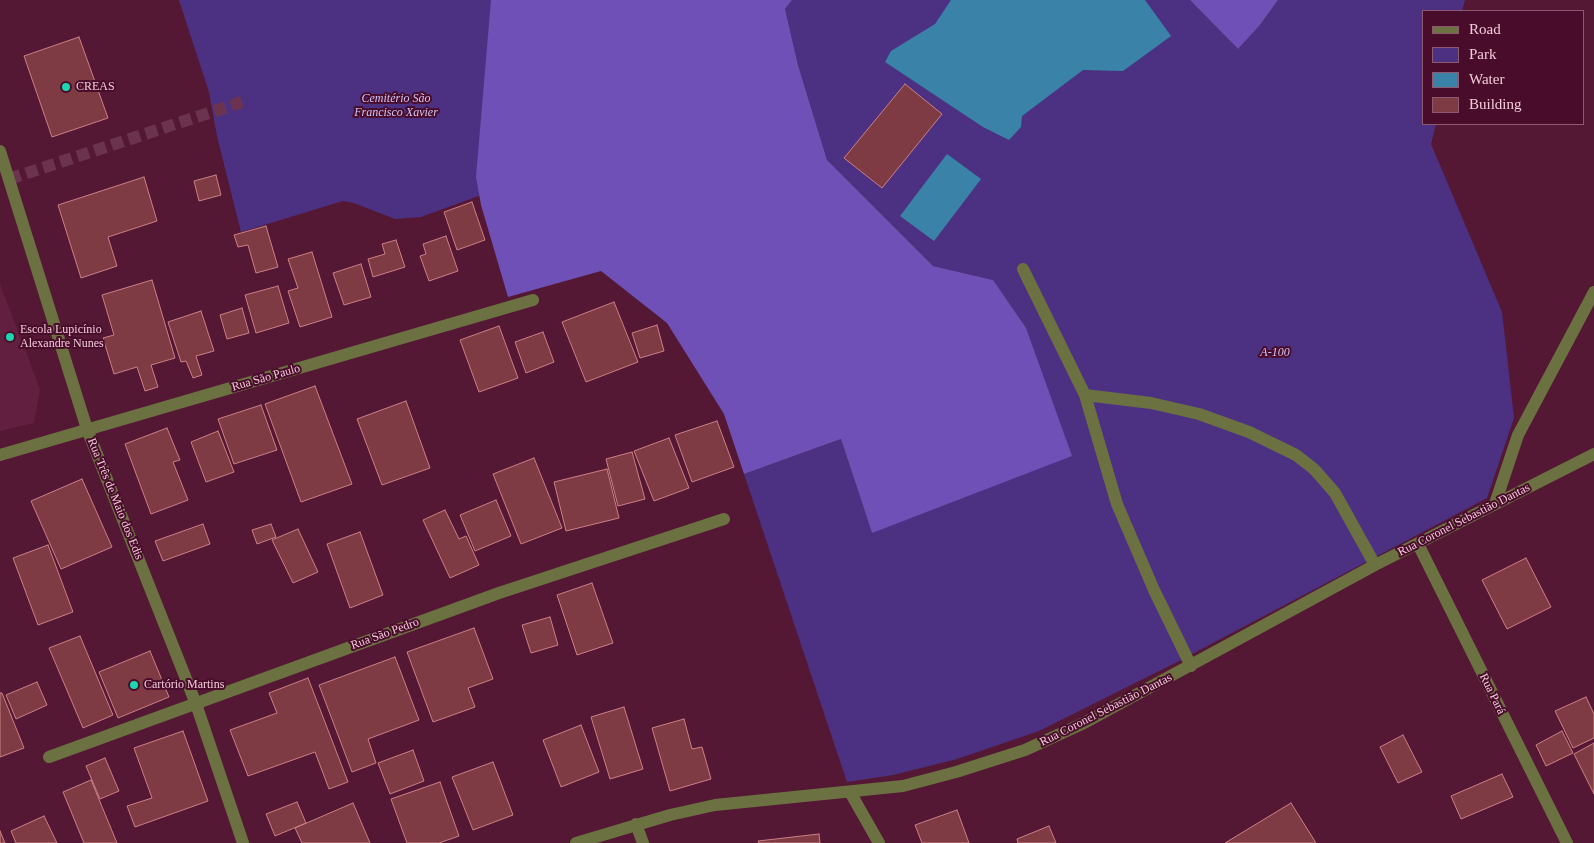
<!DOCTYPE html>
<meta charset="utf-8">
<style>
body{margin:0}
#map{position:relative;width:1594px;height:843px;overflow:hidden;background:#541835;font-family:Georgia,serif}
canvas{display:block}
.legend{position:absolute;left:1422px;top:10px;width:162px;height:115px;box-sizing:border-box;background:#490d2b;border:1px solid #8d5971;margin:0;padding:6px 9px;list-style:none;font-size:15px;color:#f2cbd9}
.legend li{display:flex;align-items:center;gap:10px;height:25px}
.legend b{width:25px;border:1px solid #8d5971}
</style>
<div id="map">
<canvas width="1594" height="843"></canvas>
<ul class="legend">
<li><b style="height:6px;background:#6b7140"></b>Road</li>
<li><b style="height:14px;background:#4c3183"></b>Park</li>
<li><b style="height:14px;background:#3a82a8"></b>Water</li>
<li><b style="height:14px;background:#7f3b43"></b>Building</li>
</ul>
</div>
<script>
const g = document.querySelector('canvas').getContext('2d');
g.lineJoin = 'round';
function paint(path, color) {
  g.fillStyle = color;
  g.fill(path, 'evenodd');
}
function toPath(rows) {
  const path = new Path2D();
  for (const r of rows) {
    path.moveTo(r[0], r[1]);
    for (let i = 2; i < r.length; i += 2) path.lineTo(r[i], r[i + 1]);
  }
  return path;
}
function stroke(path, color, width, dash) {
  g.strokeStyle = color;
  g.lineWidth = width;
  g.lineCap = dash ? 'butt' : 'round';
  g.setLineDash(dash || []);
  g.stroke(path);
}
function drawText(font, color, halo, rows, align = 'center') {
  g.font = font + ' Georgia,serif';
  g.lineWidth = 4;
  g.setLineDash([]);
  g.textBaseline = 'middle';
  g.strokeStyle = halo;
  g.fillStyle = color;
  for (const [text, x, y, turn = 0] of rows) {
    g.save();
    g.translate(x, y);
    g.rotate((+turn || 0) * Math.PI / 180);
    g.textAlign = isNaN(turn) ? turn : align;
    if (halo) g.strokeText(text, 0, 0);
    g.fillText(text, 0, 0);
    g.restore();
  }
}
paint(toPath([
 [0,284,40,389,34,423,0,431]
]), '#631f3f');
paint(toPath([
 [179,0,511,0,495,190,421,217,395,219,354,203,343,201,241,232,217,136,209,92],
 [792,0,1190,0,1238,49,1260,25,1278,0,1465,0,1462,11,1423,11,1423,124,1436,124,1431,144,1502,312,1514,418,1487,498,1177,662,1039,731,957,759,893,775,847,782,744,474,841,439,872,533,993,280,933,266,827,160,798,65,785,9]
]), '#4c3183');
paint(toPath([
 [491,0,792,0,785,9,798,65,827,160,933,266,993,280,1026,328,1072,456,872,533,841,439,744,474,724,414,667,323,601,271,508,297,481,205,476,177],
 [1190,0,1278,0,1260,25,1238,49]
]), '#6f50b6');
paint(toPath([
 [951,0,1145,0,1171,36,1123,71,1083,70,1022,116,1021,127,1009,140,983,127,885,62,891,51,935,24],
 [947,154,981,179,934,241,900,216]
]), '#3a82a8');
const building = toPath([
 [79,37,108,118,52,137,24,56,79,37],
 [905,84,942,114,882,188,844,158,905,84],
 [216,175,221,195,199,201,194,181,216,175],
 [144,177,157,221,108,237,117,266,81,278,58,205,144,177],
 [472,202,485,240,457,250,444,212,472,202],
 [266,226,278,267,256,273,248,245,238,247,234,235,266,226],
 [446,236,458,271,429,281,420,256,426,254,423,244,446,236],
 [396,240,405,267,373,277,368,259,385,254,382,244,396,240],
 [312,252,332,317,300,327,288,291,298,288,288,259,312,252],
 [361,264,371,297,344,305,333,273,361,264],
 [152,280,175,358,151,365,158,387,145,391,137,367,114,374,103,338,114,335,102,295,152,280],
 [278,286,289,323,256,333,245,295,278,286],
 [614,302,638,362,586,382,562,322,614,302],
 [242,308,249,333,227,339,220,315,242,308],
 [201,311,214,351,196,356,202,375,193,378,186,361,181,362,168,322,201,311],
 [657,325,664,351,640,358,632,333,657,325],
 [499,326,518,378,479,392,460,340,499,326],
 [543,332,554,362,526,373,515,342,543,332],
 [315,386,352,484,301,502,265,404,315,386],
 [406,401,430,468,382,485,357,419,406,401],
 [261,405,277,450,234,464,218,419,261,405],
 [717,421,734,467,692,482,675,435,717,421],
 [167,428,180,460,173,462,188,500,151,514,125,444,167,428],
 [218,431,234,472,206,482,191,442,218,431],
 [669,438,689,488,654,501,634,451,669,438],
 [632,452,645,499,618,506,606,459,632,452],
 [534,458,562,528,521,544,493,474,534,458],
 [607,469,619,518,566,531,554,482,607,469],
 [82,479,112,547,61,569,31,501,82,479],
 [496,500,511,536,475,551,460,515,496,500],
 [445,510,459,539,466,536,479,565,450,578,423,520,445,510],
 [203,524,210,544,163,561,155,541,203,524],
 [271,524,276,537,257,544,252,530,271,524],
 [298,529,318,572,293,583,272,540,298,529],
 [360,532,383,595,350,608,327,544,360,532],
 [48,545,73,612,38,625,13,558,48,545],
 [1526,558,1551,607,1507,629,1482,580,1526,558],
 [592,583,613,643,577,655,557,595,592,583],
 [550,617,558,645,531,653,522,625,550,617],
 [474,628,493,679,468,688,475,707,433,722,407,652,474,628],
 [80,636,113,715,83,728,49,648,80,636],
 [150,651,169,697,118,718,99,672,150,651],
 [395,657,419,720,368,739,376,763,352,772,319,685,395,657],
 [308,678,348,782,329,789,315,752,248,776,230,730,277,713,269,693,308,678],
 [37,682,47,705,16,719,6,695,37,682],
 [0,693,2,693,24,748,0,757,0,693],
 [1586,697,1594,714,1594,738,1573,748,1555,711,1586,697],
 [624,707,643,769,610,779,591,717,624,707],
 [684,719,692,749,702,747,711,779,670,791,652,728,684,719],
 [581,725,599,772,561,787,543,740,581,725],
 [183,731,208,801,135,827,127,806,152,798,134,748,183,731],
 [1562,731,1573,753,1546,766,1536,745,1562,731],
 [1403,735,1422,772,1398,783,1380,747,1403,735],
 [1594,743,1594,794,1574,754,1594,743],
 [413,750,424,781,390,794,378,763,413,750],
 [105,758,119,791,100,799,86,766,105,758],
 [493,762,513,815,473,830,452,777,493,762],
 [1502,774,1513,797,1461,819,1451,796,1502,774],
 [91,780,117,843,84,843,63,792,91,780],
 [440,782,459,836,439,843,407,843,391,799,440,782],
 [297,802,306,823,275,836,266,814,297,802],
 [353,803,370,843,302,843,295,828,353,803],
 [1291,803,1316,843,1225,843,1291,803],
 [957,810,969,843,922,843,915,825,957,810],
 [44,816,57,843,16,843,11,831,44,816],
 [1049,826,1056,843,1018,843,1017,839,1049,826],
 [0,831,5,843,0,843,0,831],
 [819,834,820,843,759,843,758,841,819,834]
]);
paint(building, '#7f3b43');
stroke(building, '#cc8086', 1);
stroke(toPath([
 [9,179,242,102]
]), '#6c334e', 12, [12, 6]);
stroke(toPath([
 [0,151,87,429,196,704,243,843],
 [1023,269,1085,395,1117,504,1154,590,1191,666],
 [1085,395,1151,403,1199,414,1249,432,1296,455,1314,469,1335,493,1375,565],
 [0,455,533,300],
 [1495,504,1518,435,1594,292],
 [1418,544,1567,843],
 [49,757,499,593,724,519],
 [850,792,879,843],
 [636,824,643,843],
 [576,843,670,815,715,805,903,786,956,772,1025,750,1084,723,1375,565,1594,454]
]), '#6b7140', 12);
for (const [x, y, r, color] of [
 [66,87,5,"#1cd5b1"],
 [10,337,5,"#1cd5b1"],
 [134,685,5,"#1cd5b1"]
]) {
  const dot = new Path2D();
  dot.arc(x, y, r, 0, 2 * Math.PI);
  g.fillStyle = color;
  g.fill(dot);
  stroke(dot, '#490d2b', 2);
}
drawText('12px', '#f2cbd9', '#490d2b', [
 ["CREAS",76,87],
 ["Escola Lupicínio",20,330],
 ["Alexandre Nunes",20,344],
 ["Cartório Martins",144,685]
], 'left');
drawText('italic 12px', '#d1c6fb', '#490d2b', [
 ["Cemitério São",396,99],
 ["Francisco Xavier",396,113],
 ["A-100",1275,353]
]);
drawText('12px', '#f2cbd9', '#490d2b', [
 ["Rua São Paulo",266,378,-16],
 ["Rua Três de Maio dos Edis",115,499,68],
 ["Rua Coronel Sebastião Dantas",1464,520,-27],
 ["Rua São Pedro",385,634,-20],
 ["Rua Pará",1492,694,64],
 ["Rua Coronel Sebastião Dantas",1106,710,-27]
]);
</script>
